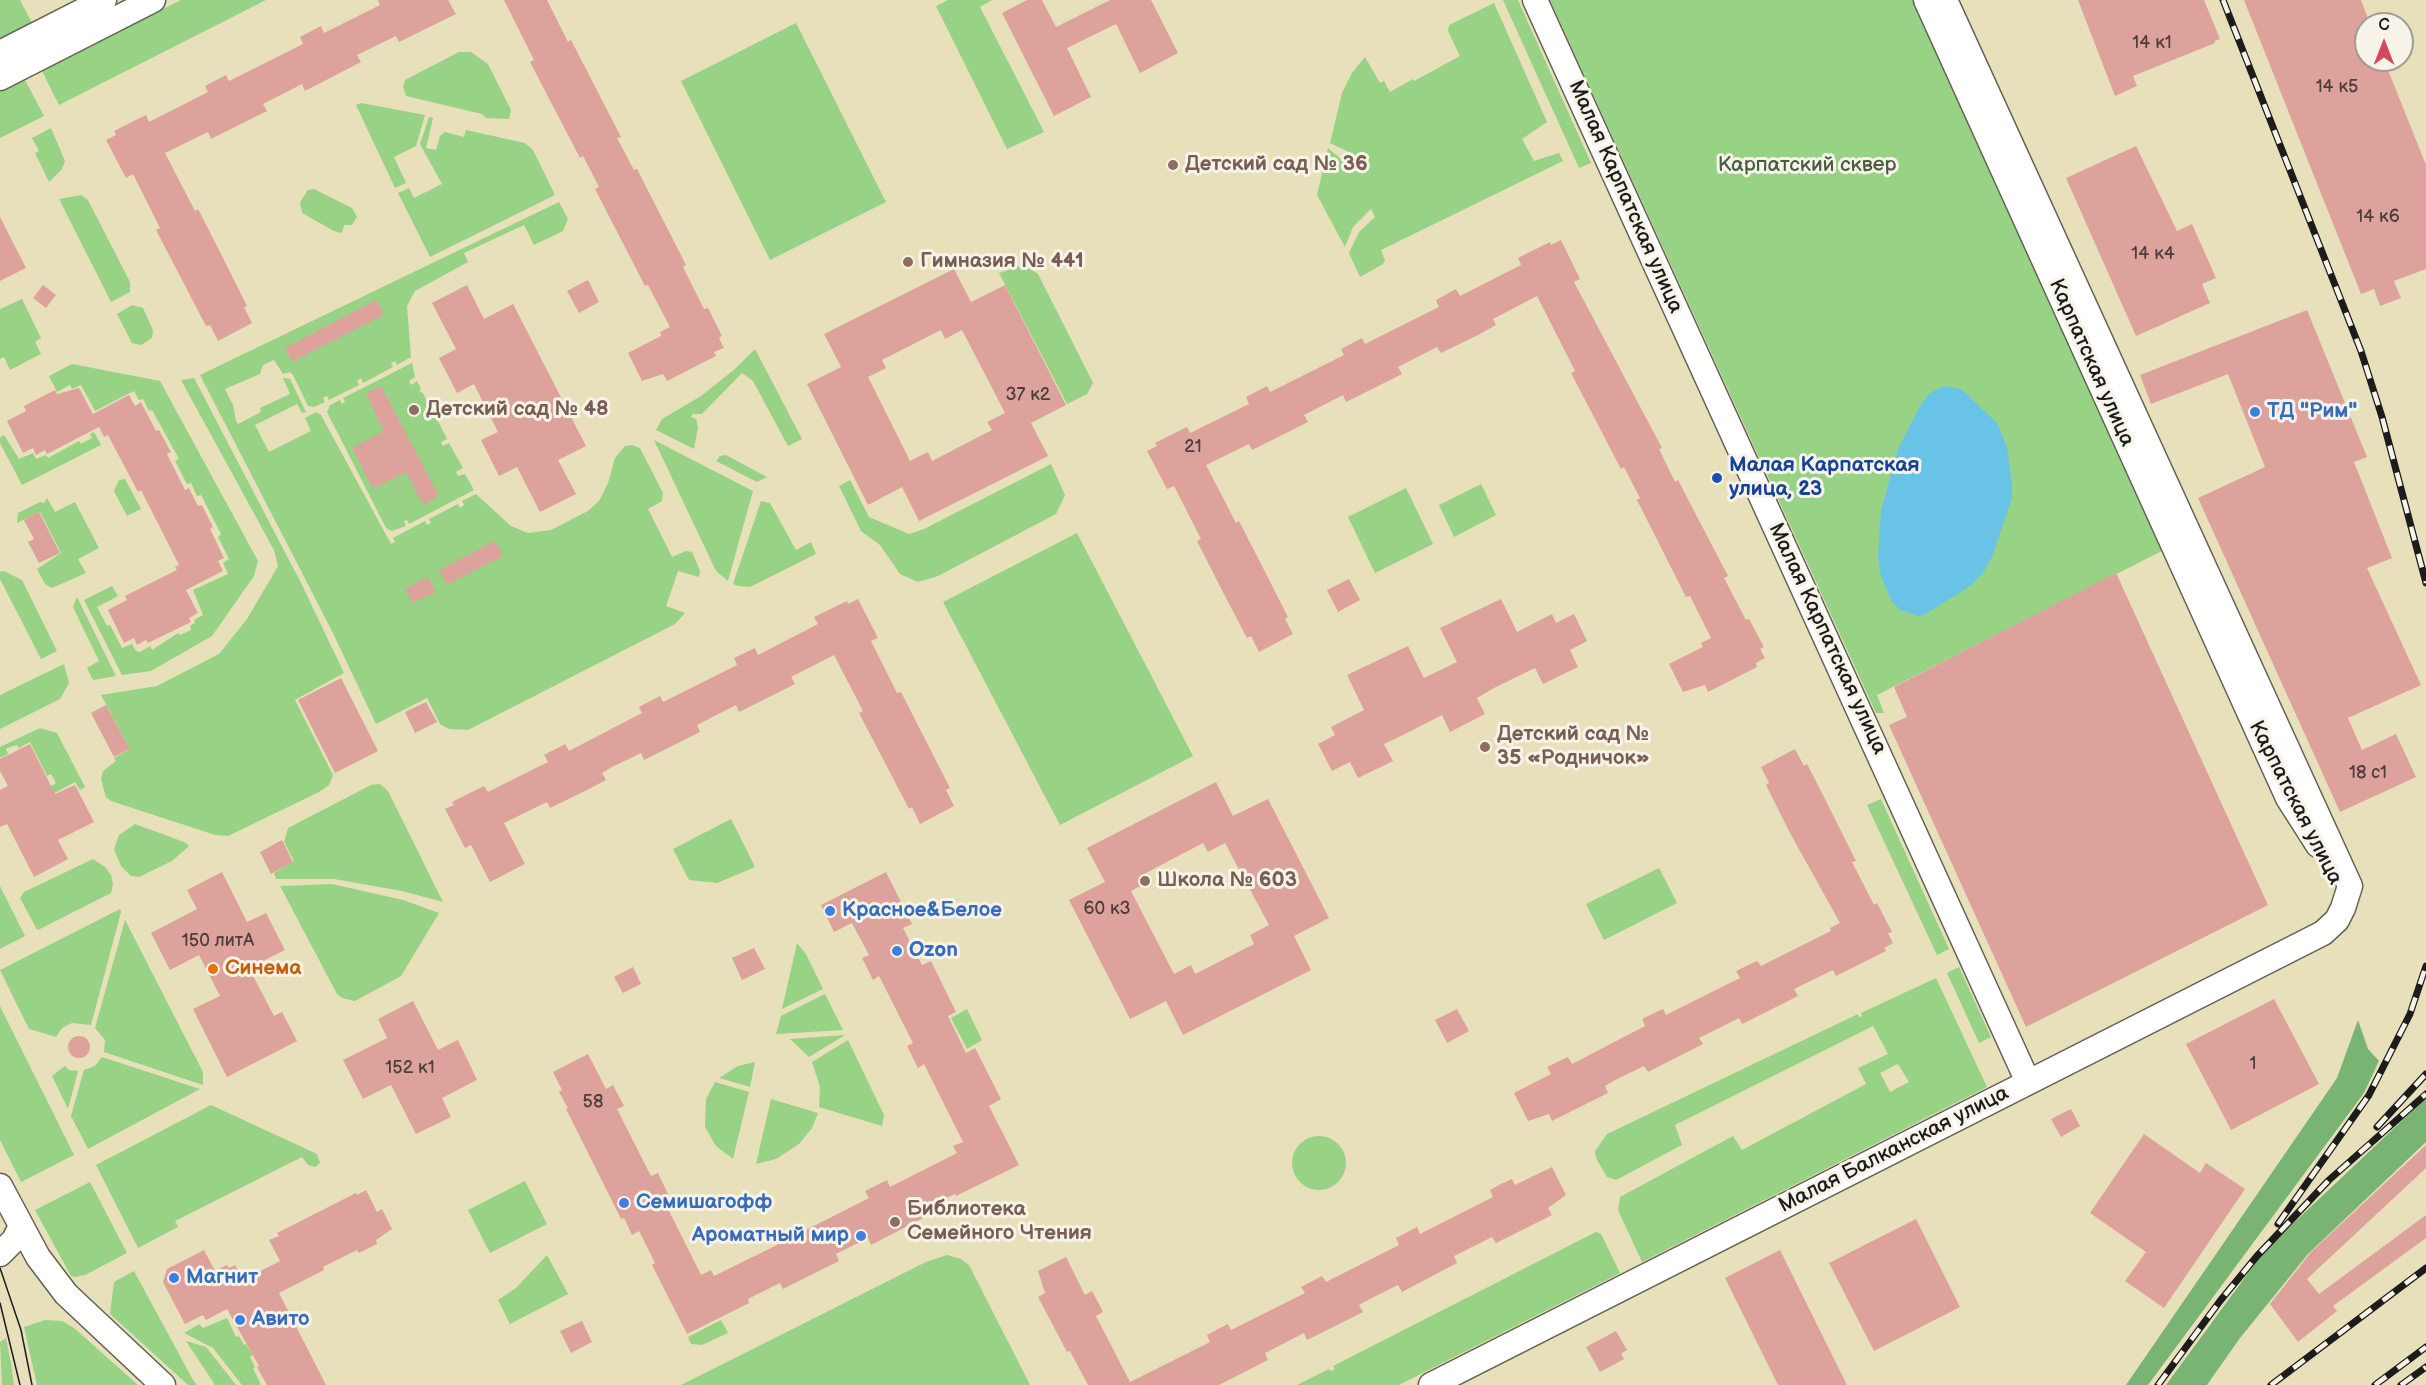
<!DOCTYPE html>
<meta charset="utf-8">
<style>
body{margin:0}
#map{position:relative;width:2426px;height:1385px;overflow:hidden;background:#e7e0bb;font-family:"Balsamiq Sans",sans-serif}
canvas{display:block}
.north{position:absolute;left:2354px;top:12px;width:60px;height:60px;box-sizing:border-box;background:#f7f3e8;border:2px solid #9f9d96;border-radius:50%;rotate:0deg;font-size:16px;font-weight:700;line-height:24px;text-align:center;color:#1c1c1c}
.north::after{content:'';display:block;margin:auto;width:21px;height:27px;background:#d1495b;clip-path:polygon(50% 0,100% 100%,50% 72%,0 100%)}
</style>
<div id="map">
<canvas width="2426" height="1385"></canvas>
<div class="north">С</div>
</div>
<script>
const g = document.querySelector('canvas').getContext('2d');
g.lineJoin = 'round';
function paint(path, color) {
  g.fillStyle = color;
  g.fill(path, 'evenodd');
}
function toPath(rows) {
  const path = new Path2D();
  for (const r of rows) {
    if (r.length === 3) {
      path.moveTo(r[0] + r[2], r[1]);
      path.arc(r[0], r[1], r[2], 0, 2 * Math.PI);
      continue;
    }
    path.moveTo(r[0], r[1]);
    for (let i = 2; i < r.length; i += 2) path.lineTo(r[i], r[i + 1]);
  }
  return path;
}
function stroke(path, color, width, dash) {
  g.strokeStyle = color;
  g.lineWidth = width;
  g.lineCap = dash ? 'butt' : 'round';
  g.setLineDash(dash || []);
  g.stroke(path);
}
function drawText(font, color, halo, rows, align = 'center') {
  g.font = font + ' "Balsamiq Sans",sans-serif';
  g.lineWidth = 6;
  g.setLineDash([]);
  g.textBaseline = 'middle';
  g.strokeStyle = halo;
  g.fillStyle = color;
  for (const [text, x, y, turn = 0] of rows) {
    g.save();
    g.translate(x, y);
    g.rotate((+turn || 0) * Math.PI / 180);
    g.textAlign = isNaN(turn) ? turn : align;
    if (halo) g.strokeText(text, 0, 0);
    g.fillText(text, 0, 0);
    g.restore();
  }
}
paint(toPath([
 [0,0,20,0,32,23,0,39],
 [181,0,266,0,59,105,42,71],
 [948,0,992,0,980,7,1044,132,1007,149,936,6],
 [1503,0,1518,0,1591,163,1579,168],
 [1550,0,1914,0,2162,551,1877,695,1884,713,1876,713],
 [1494,3,1547,122,1522,139,1534,161,1559,153,1563,161,1381,250,1385,260,1383,264,1360,277,1349,253,1359,232,1375,217,1371,209,1353,227,1345,247,1317,195,1328,148,1355,171,1364,166,1351,153,1330,143,1342,93,1352,73,1365,57,1380,83,1384,81,1390,92,1413,79,1414,81,1460,56,1448,31,1449,25],
 [796,23,886,202,770,260,681,81],
 [459,52,471,52,488,64,511,110,509,119,486,118,482,114,406,96,403,87,405,80],
 [25,80,44,116,0,138,0,92],
 [361,103,425,115,416,146,394,157,406,183,395,188,356,105],
 [429,117,433,118,426,148,436,150,440,136,445,132,464,137,466,130,525,143,533,150,555,195,430,257,398,193,409,188,414,198,442,184,420,144],
 [51,128,65,161,62,169,49,182,35,153,39,151,32,138],
 [314,189,352,208,357,217,352,225,344,225,342,233,334,231,302,213,300,202,308,190],
 [81,195,88,200,130,282,130,292,111,302,59,199],
 [559,202,568,219,563,231,534,245,524,225,464,253,468,262,415,291,407,306,411,357,397,365,395,361,391,363,393,367,363,383,361,378,357,381,359,385,329,400,327,396,323,398,325,402,314,407,308,406,293,375,290,372,283,374,274,360,263,365,260,374,225,389,233,405,236,421,238,424,261,412,260,408,290,394,283,378,290,379,306,412,302,413,297,404,255,425,269,452,311,431,305,418,316,412,321,415,391,544,395,542,393,538,425,521,427,525,431,523,429,519,458,504,460,508,464,505,462,501,476,494,511,526,528,533,551,530,588,511,599,501,608,483,615,458,625,446,632,445,640,448,663,493,662,501,648,509,672,557,686,551,692,552,700,571,699,577,678,571,666,606,685,613,675,624,468,730,449,729,440,724,427,698,376,724,332,631,200,375],
 [1024,265,1038,274,1093,383,1087,394,1067,404,999,273],
 [22,299,41,338,35,342,41,354,10,370,4,357,0,359,0,309],
 [132,305,143,308,153,330,152,338,141,345,132,343,117,314],
 [755,349,802,439,788,446,753,381,742,373,702,414,693,414,691,417,696,419,698,428,694,449,656,430,662,419,701,396,735,369],
 [412,363,415,377,409,381,411,385,417,381,421,389,419,391,423,393,431,409,426,412,428,416,434,413,447,439,441,442,443,446,449,443,463,468,456,472,458,476,465,474,474,490,409,524,407,520,404,521,406,526,392,531,386,528,327,412,330,405,340,400,342,404,345,402,343,398],
 [72,364,160,381,258,561,254,576,212,636,151,671,122,675,84,600,112,586,118,596,97,607,107,626,110,625,122,648,132,644,136,651,140,652,150,646,152,650,178,633,180,635,191,630,190,626,195,623,194,620,203,615,193,590,228,574,223,563,229,559,218,537,221,534,201,495,197,496,191,483,187,484,175,461,179,459,152,410,149,411,143,399,139,400,134,391,95,411,81,385,72,389,70,385,57,392,49,376],
 [194,378,301,583,344,673,295,700,333,775,329,785,319,792,228,836,215,835,111,801,106,797,101,779,103,771,116,761,114,758,130,749,101,695,157,686,219,654,247,619,278,566,274,550,181,380],
 [94,432,101,445,22,485,0,443,0,438,4,435,19,459,33,453,36,459,46,455,48,458,79,441,81,444,92,438,90,434],
 [654,440,753,491,728,581,716,571],
 [726,455,767,477,757,482,716,461,720,456],
 [1051,464,1065,495,1056,514,938,576,918,582,900,574,880,545,861,531,839,486,850,480,869,517,909,534,924,529],
 [125,479,141,509,127,516,114,491,119,480],
 [1481,484,1496,515,1454,537,1439,505],
 [1406,488,1433,544,1375,573,1348,517],
 [47,498,55,512,75,502,99,548,78,559,86,573,52,588,45,584,37,569,61,553,40,512,17,523,18,513,40,502,44,503],
 [761,501,770,503,796,550,811,542,816,554,750,587,738,586,733,584],
 [1077,533,1193,756,1060,825,943,602],
 [4,571,22,580,57,651,41,659,0,579,0,572],
 [77,597,116,676,93,680,87,668,99,661,73,607],
 [64,664,69,683,60,699,0,729,0,695],
 [40,728,57,733,85,787,80,790,75,782,51,795,48,788,56,783,51,774,47,776,30,742,19,748,17,745,10,747,6,749,8,754,0,758,0,747],
 [380,784,388,791,443,902,402,891,334,879,276,879,274,873,294,861,284,842,288,828,371,785],
 [1881,799,1949,949,1937,955,1867,805],
 [731,819,755,867,717,883,689,880,673,849],
 [135,824,184,842,189,846,172,861,139,877,131,876,121,866,114,849,119,835],
 [93,859,105,867,111,875,113,885,111,893,38,930,36,928,20,898,24,892],
 [1659,868,1677,903,1604,940,1586,904],
 [332,884,403,900,439,913,401,976,355,1001,342,998,337,994,280,886],
 [0,886,25,936,0,949],
 [120,909,121,912,91,1025,72,1023,62,1028,56,1037,29,1029,0,970],
 [125,920,203,1072,203,1085,104,1052,105,1040,95,1028],
 [797,943,806,954,823,989,782,1009],
 [1959,967,1991,1037,1979,1043,1947,973],
 [1936,978,1987,1087,1642,1262,1618,1210,1620,1197,1733,1136,1742,1150,1866,1084,1858,1068,1888,1054,1873,1026,1675,1125,1682,1145,1616,1180,1607,1177,1596,1158,1595,1151,1607,1134,1858,1014,1859,1017,1862,1016,1861,1013],
 [1898,1064,1909,1082,1890,1092,1880,1073],
 [825,994,843,1030,776,1034,781,1016],
 [0,1006,74,1155,21,1182,0,1140],
 [967,1009,982,1040,967,1049,951,1018],
 [845,1035,809,1057,790,1039],
 [848,1040,884,1115,882,1126,819,1107,820,1087,812,1062],
 [102,1057,200,1089,88,1149,71,1116,84,1070,95,1066],
 [755,1062,750,1087,719,1078,738,1066],
 [65,1066,69,1070,78,1071,68,1109,52,1076],
 [715,1082,749,1092,733,1159,716,1146,705,1127,706,1099],
 [771,1099,818,1113,812,1128,799,1144,776,1159,756,1164],
 [211,1105,317,1154,320,1163,315,1167,308,1165,302,1157,175,1221,178,1227,138,1248,96,1165],
 [1319,1163,27],
 [525,1181,547,1224,490,1253,468,1210],
 [90,1182,127,1253,85,1275,75,1277,71,1276,35,1210],
 [1596,1232,1601,1234,1620,1273,1399,1385,1297,1385,1329,1369,1331,1371,1335,1369,1333,1366],
 [547,1255,568,1294,510,1324,498,1300,516,1288],
 [947,1255,961,1259,969,1265,1030,1385,681,1385,926,1262],
 [134,1271,193,1380,197,1385,188,1385,110,1314,114,1282],
 [227,1318,236,1337,239,1336,244,1345,246,1344,253,1355,250,1357,255,1367,253,1368,261,1385,242,1385,213,1348,184,1333,199,1324,203,1328],
 [45,1320,62,1321,74,1328,138,1385,37,1385,24,1327],
 [721,1320,728,1333,702,1345,691,1344,688,1337],
 [6,1338,11,1363,14,1385,2,1385,0,1342],
 [186,1341,206,1347,236,1385,215,1385]
]), '#97d285');
paint(toPath([
 [2358,1020,2368,1049,2379,1061,2364,1093,2148,1385,2126,1385,2337,1078],
 [2426,1098,2426,1142,2308,1254,2240,1338,2207,1385,2166,1385,2265,1250]
]), '#79b472');
paint(toPath([
 [1945,386,1961,389,1997,423,2007,447,2012,484,2012,498,1992,557,1983,573,1970,586,1924,615,1917,616,1899,609,1891,600,1881,576,1878,557,1881,511,1898,449,1920,406,1930,393]
]), '#69c3e7');
paint(toPath([
 [378,0,448,0,456,14,399,42,396,36,357,55,361,62,305,91,302,84,263,104,267,111,211,139,208,132,165,153,195,211,198,209,217,246,247,306,244,307,252,323,218,341,210,325,206,326,156,230,160,228,133,174,126,178,106,140,116,135,114,131,146,115,149,122,208,92,205,86,226,75,229,81,303,44,300,37,321,26,324,33,380,5],
 [504,0,547,0,568,42,571,40,586,69,621,137,617,138,634,170,637,169,686,265,683,267,704,309,708,308,722,336,719,338,724,348,714,352,716,356,667,381,663,374,642,381,628,353,661,336,660,332,670,327,648,285,645,286,595,189,599,187,583,156,580,158,530,62,534,60],
 [1027,0,1042,0,1056,27,1110,0,1151,0,1178,53,1140,73,1116,24,1067,48,1091,97,1054,116,1002,13],
 [2078,0,2204,0,2220,39,2215,41,2215,43,2133,76,2137,86,2115,96],
 [2244,0,2361,0,2370,24,2366,24,2366,60,2384,60,2426,165,2426,269,2394,281,2401,298,2380,306,2374,289,2361,294],
 [2136,146,2177,231,2192,224,2216,278,2202,284,2210,303,2136,336,2066,178],
 [0,217,26,268,0,281],
 [1561,240,1580,279,1574,282,1662,448,1659,449,1675,482,1678,480,1728,576,1724,578,1746,620,1749,619,1764,647,1760,649,1765,658,1756,663,1757,667,1708,692,1705,685,1683,692,1669,664,1703,647,1701,643,1711,638,1690,596,1686,597,1637,500,1640,498,1624,467,1621,469,1571,373,1575,371,1537,296,1493,319,1496,325,1478,335,1441,353,1437,347,1398,367,1402,374,1346,402,1343,395,1304,415,1308,422,1252,450,1249,444,1206,465,1236,523,1239,521,1258,558,1288,617,1285,619,1293,634,1259,652,1251,636,1247,638,1227,600,1197,541,1201,539,1174,486,1167,489,1147,451,1157,446,1155,443,1187,427,1190,433,1249,404,1246,397,1267,386,1270,392,1344,355,1341,349,1362,338,1365,344,1439,307,1436,300,1456,289,1460,296,1521,265,1518,258,1550,242,1551,245],
 [954,269,971,302,1005,285,1066,405,1031,423,1048,456,919,521,902,487,868,505,807,384,841,367,824,334],
 [941,330,945,339,962,330,1005,413,987,422,992,430,932,461,928,452,910,461,868,377,886,368,882,360],
 [588,280,599,302,579,313,567,291],
 [43,285,56,295,46,308,33,298],
 [467,285,484,319,513,304,586,446,558,460,576,494,540,512,517,467,499,476,481,440,498,432,474,384,457,393,439,358,456,349,432,303],
 [376,300,384,315,292,362,285,348],
 [2307,310,2367,457,2354,462,2392,558,2367,568,2421,685,2348,718,2362,750,2396,734,2416,777,2340,812,2198,498,2265,467,2228,374,2151,404,2140,375],
 [381,386,439,496,423,505,406,472,373,489,352,448,384,431,366,394],
 [79,388,95,418,93,414,129,395,135,406,141,402,156,431,159,430,171,452,167,454,185,490,189,488,198,506,202,505,213,527,210,529,224,558,218,561,223,571,186,590,198,613,189,618,191,622,148,643,146,640,137,645,134,638,124,643,108,610,127,600,125,596,177,570,175,567,179,565,141,490,138,492,108,435,104,437,99,427,47,454,45,450,36,455,33,448,23,453,7,421,26,411,24,406,55,390,57,394],
 [39,512,60,553,39,563,28,542,34,539,24,520],
 [495,541,503,556,447,585,439,570],
 [2116,573,2268,905,2026,1027,1889,725,1907,717,1894,687],
 [428,577,436,592,412,603,405,589],
 [1349,579,1360,600,1338,612,1327,590],
 [858,599,878,638,871,641,897,693,901,692,950,788,946,790,954,806,920,824,912,807,909,809,859,713,863,711,834,655,791,677,795,684,739,712,736,705,697,725,700,732,644,760,641,753,612,767,602,773,606,780,587,790,550,808,547,802,504,823,525,864,490,882,471,845,465,848,445,809,454,805,452,802,484,786,488,792,548,762,544,755,565,744,569,751,642,713,639,707,660,696,663,702,737,665,734,658,755,648,758,655,818,624,814,617,847,601,848,604],
 [1501,599,1517,632,1552,614,1556,623,1574,614,1587,641,1570,650,1578,667,1543,684,1535,668,1494,688,1477,698,1485,714,1450,732,1442,715,1401,736,1384,744,1393,761,1358,778,1350,762,1332,771,1318,744,1335,735,1331,727,1364,710,1347,675,1408,646,1424,678,1457,662,1440,628],
 [341,678,378,751,335,773,298,700],
 [426,702,437,722,415,733,405,712],
 [106,705,130,749,114,757,91,713],
 [30,744,55,794,75,785,94,822,58,840,68,859,34,877,7,824,0,827,0,790,8,786,0,771,0,759],
 [1795,749,1804,766,1807,764,1822,793,1856,861,1852,862,1874,905,1877,903,1892,932,1888,933,1893,943,1884,948,1886,951,1836,976,1833,970,1794,989,1798,996,1742,1024,1739,1018,1699,1038,1703,1044,1648,1072,1644,1066,1615,1080,1605,1086,1608,1093,1552,1121,1549,1114,1528,1121,1514,1093,1551,1074,1547,1067,1568,1057,1572,1064,1645,1026,1642,1019,1652,1014,1663,1009,1666,1015,1740,978,1736,971,1757,961,1761,966,1831,931,1830,928,1840,923,1790,833,1766,785,1769,783,1761,767],
 [1216,782,1233,816,1268,799,1329,918,1294,936,1311,970,1183,1035,1166,1001,1130,1019,1069,900,1105,882,1087,848],
 [1203,843,1208,852,1225,843,1269,925,1250,935,1254,944,1195,974,1191,965,1174,974,1131,891,1148,882,1144,874],
 [282,840,293,862,271,874,260,852],
 [222,872,247,922,266,913,285,950,249,968,274,1016,282,1012,297,1041,227,1077,193,1009,220,996,199,955,170,970,151,933,197,909,187,890],
 [886,872,912,924,903,928,922,965,931,961,956,1012,948,1016,966,1053,975,1048,1001,1099,989,1106,1019,1165,956,1196,955,1194,923,1209,927,1216,871,1245,868,1238,836,1254,839,1261,783,1289,780,1283,748,1299,749,1303,687,1334,652,1265,655,1263,639,1231,632,1235,624,1218,621,1219,566,1109,568,1108,559,1092,562,1090,553,1072,588,1054,606,1089,613,1085,624,1106,617,1109,651,1176,658,1173,668,1194,662,1197,701,1275,711,1270,714,1276,781,1243,777,1236,798,1225,802,1232,869,1198,865,1191,887,1180,890,1187,957,1153,953,1146,963,1142,924,1064,918,1068,907,1046,913,1043,879,976,873,980,862,958,869,955,852,923,834,932,821,905],
 [754,948,765,969,742,980,732,958],
 [633,967,641,984,623,993,614,977],
 [2274,999,2319,1084,2231,1130,2186,1044],
 [413,1001,438,1050,458,1040,477,1080,442,1098,451,1117,416,1134,391,1085,363,1099,343,1060,387,1038,378,1019],
 [1457,1009,1469,1031,1447,1043,1435,1020],
 [79,1047,11],
 [2071,1109,2080,1126,2061,1137,2051,1119],
 [2144,1134,2200,1173,2206,1163,2245,1189,2164,1308,2125,1281,2146,1252,2090,1213],
 [2426,1145,2426,1168,2307,1279,2319,1294,2426,1215,2426,1238,2333,1306,2337,1311,2298,1342,2270,1304,2311,1252],
 [1552,1167,1566,1195,1548,1208,1552,1215,1496,1243,1492,1237,1454,1256,1457,1263,1402,1292,1398,1285,1370,1299,1359,1305,1363,1312,1307,1340,1304,1333,1265,1353,1268,1360,1219,1385,1088,1385,1070,1351,1067,1352,1038,1297,1045,1293,1038,1271,1066,1257,1085,1295,1092,1291,1098,1302,1103,1312,1096,1316,1130,1382,1210,1342,1207,1335,1218,1329,1228,1324,1231,1330,1305,1293,1301,1287,1322,1276,1326,1282,1399,1245,1396,1238,1417,1227,1420,1234,1493,1197,1490,1190,1501,1184,1512,1179,1515,1185],
 [366,1190,377,1212,382,1209,392,1229,376,1240,377,1244,359,1253,357,1250,323,1267,324,1270,279,1293,326,1385,267,1385,257,1367,259,1366,227,1309,206,1320,203,1315,185,1324,163,1282,167,1269,204,1250,215,1271,227,1265,229,1268,235,1265,243,1280,280,1261,269,1240,279,1236,277,1233,356,1193,357,1195],
 [1916,1219,1960,1307,1874,1351,1829,1263],
 [1780,1250,1847,1385,1778,1385,1725,1278],
 [582,1321,592,1342,571,1353,560,1331],
 [1616,1331,1627,1350,1621,1354,1624,1359,1600,1372,1586,1347]
]), '#dda29c');
const minor = toPath([
 [1535,0,2028,1082],
 [1926,0,2288,798,2318,845],
 [0,53,104,0],
 [0,78,153,0],
 [0,1186,38,1257,66,1294,163,1385],
 [0,1254,14,1240,21,1226],
 [1431,1385,2323,933,2337,920,2343,908,2350,886,1945,0]
]);
stroke(minor, '#636154', 27);
stroke(minor, '#fff', 24);
stroke(toPath([
 [0,1268,21,1330,32,1385],
 [0,1303,20,1385]
]), '#1c1c1c', 1.5);
const rail = toPath([
 [2223,0,2361,351,2382,417,2426,583],
 [2377,1127,2426,1074],
 [2278,1224,2369,1095,2410,1014,2426,966],
 [2158,1385,2220,1301,2257,1256,2329,1180,2426,1094],
 [2271,1385,2426,1268],
 [2375,1385,2426,1347],
 [2401,1385,2426,1367]
]);
stroke(rail, '#1c1c1c', 7);
stroke(rail, '#f7f3e8', 4.5, [14]);
for (const [x, y, r, color] of [
 [1173,165,6,"#8d6e63"],
 [908,262,6,"#8d6e63"],
 [414,410,6,"#8d6e63"],
 [2255,412,6,"#3f7fe0"],
 [1717,478,6,"#1a4fb4"],
 [1485,747,6,"#8d6e63"],
 [1145,881,6,"#8d6e63"],
 [830,911,6,"#3f7fe0"],
 [897,951,6,"#3f7fe0"],
 [213,969,6,"#e8710a"],
 [624,1203,6,"#3f7fe0"],
 [895,1222,6,"#8d6e63"],
 [861,1236,6,"#3f7fe0"],
 [174,1278,6,"#3f7fe0"],
 [240,1320,6,"#3f7fe0"]
]) {
  const dot = new Path2D();
  dot.arc(x, y, r, 0, 2 * Math.PI);
  g.fillStyle = color;
  g.fill(dot);
  stroke(dot, '#f7f3e8', 2);
}
drawText('18px', '#4c3e3c', null, [
 ["14 к1",2152,43],
 ["14 к5",2337,87],
 ["14 к6",2378,217],
 ["14 к4",2153,254],
 ["37 к2",1028,395],
 ["21",1193,447],
 ["18 с1",2368,773],
 ["60 к3",1107,909],
 ["150 литА",218,941],
 ["1",2253,1064],
 ["152 к1",410,1068],
 ["58",593,1102]
]);
drawText('bold 21px', '#785e54', '#f7f3e8', [
 ["Детский сад № 36",1185,165],
 ["Гимназия № 441",920,262],
 ["Детский сад № 48",426,410],
 ["Детский сад №",1497,735],
 ["35 «Родничок»",1497,759],
 ["Школа № 603",1157,881],
 ["Библиотека",907,1210],
 ["Семейного Чтения",907,1234]
], 'left');
drawText('21px', '#475c41', '#f7f3e8', [
 ["Карпатский сквер",1807,166]
]);
drawText('21px', '#1c1c1c', '#f7f3e8', [
 ["Малая Карпатская улица",1625,197,66],
 ["Карпатская улица",2091,363,66],
 ["Малая Карпатская улица",1827,639,65],
 ["Карпатская улица",2295,803,63],
 ["Малая Балканская улица",1894,1150,-27]
]);
drawText('bold 21px', '#366cbe', '#f7f3e8', [
 ["ТД \"Рим\"",2267,412],
 ["Красное&Белое",842,911],
 ["Ozon",909,951],
 ["Семишагофф",636,1203],
 ["Ароматный мир",849,1236,"right"],
 ["Магнит",186,1278],
 ["Авито",252,1320]
], 'left');
drawText('bold 21px', '#164399', '#f7f3e8', [
 ["Малая Карпатская",1729,466],
 ["улица, 23",1729,490]
], 'left');
drawText('bold 21px', '#c56008', '#f7f3e8', [
 ["Синема",225,969]
], 'left');
</script>
